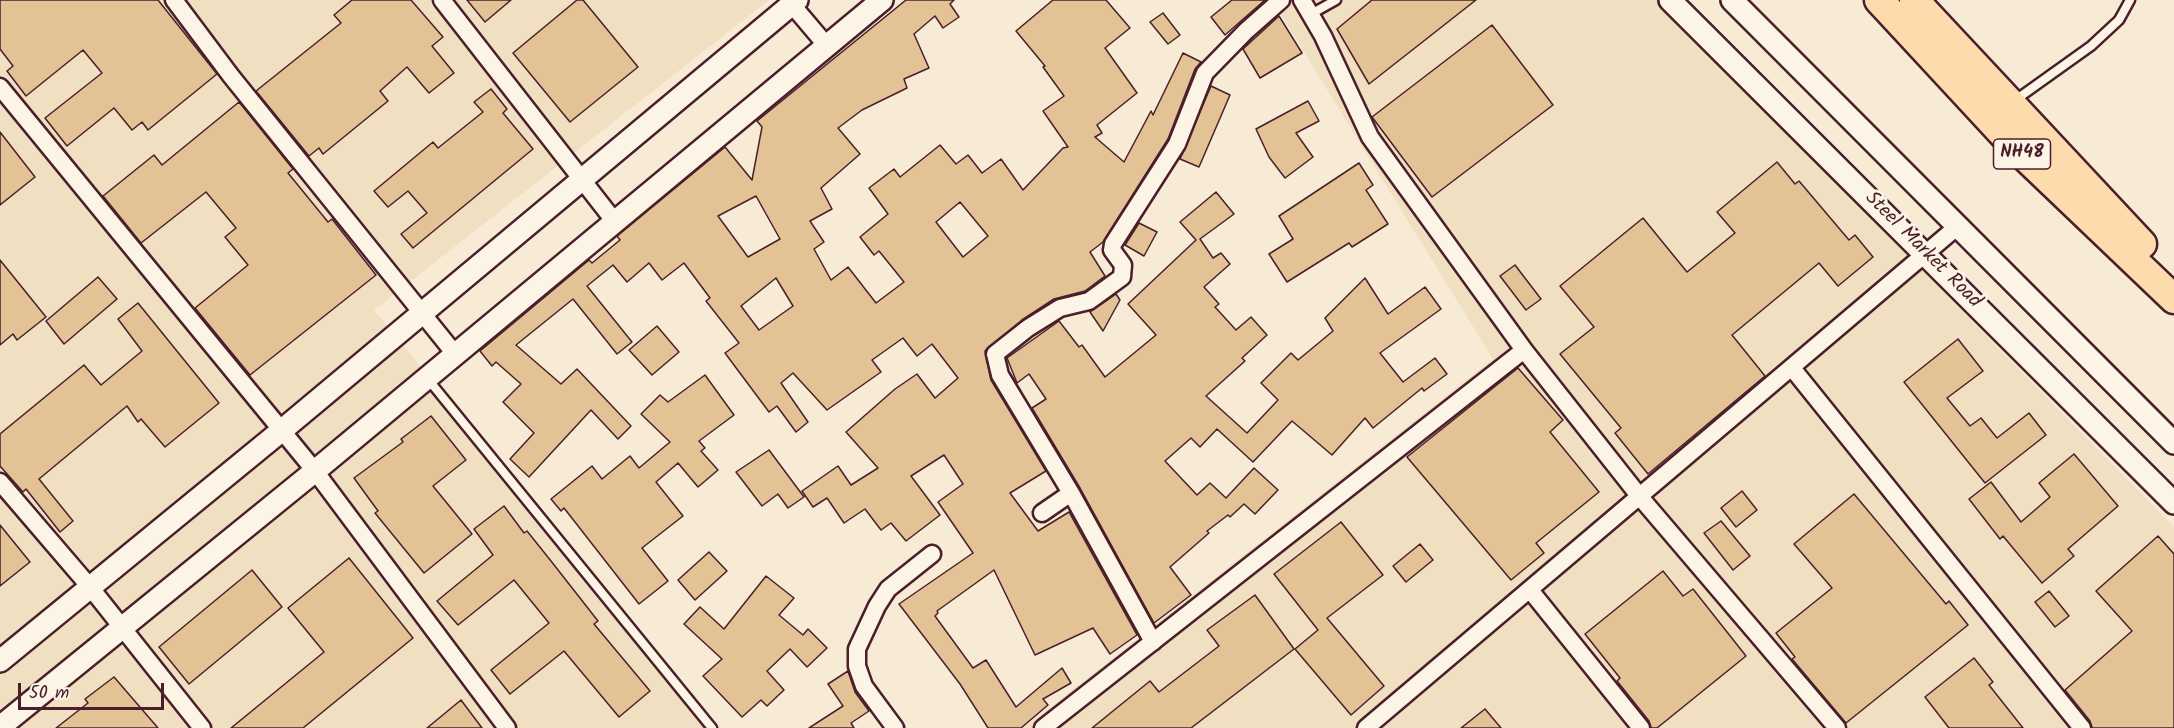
<!DOCTYPE html>
<style>
body{margin:0}
#map{position:relative;width:2174px;height:728px;overflow:hidden;background:#f7ebd5;font-family:Kalam,sans-serif}
canvas{display:block}
.scale{position:absolute;left:18px;top:683px;width:146px;height:27px;box-sizing:border-box;border:3px solid #4a1f2b;border-top:0;padding-left:8px;font-size:18px;line-height:21px;white-space:nowrap;color:#4a1f2b;-webkit-text-stroke:4px #fcf5e5;paint-order:stroke}
</style>
<div id="map">
<canvas width="2174" height="728"></canvas>
<div class="scale">50 m</div>
</div>
<script>
const g = document.querySelector('canvas').getContext('2d');
g.lineJoin = 'round';
function paint(path, color) {
  g.fillStyle = color;
  g.fill(path, 'evenodd');
}
function toPath(rows) {
  const path = new Path2D();
  for (const r of rows) {
    path.moveTo(r[0], r[1]);
    for (let i = 2; i < r.length; i += 2) path.lineTo(r[i], r[i + 1]);
  }
  return path;
}
function stroke(path, color, width, dash) {
  g.strokeStyle = color;
  g.lineWidth = width;
  g.lineCap = dash ? 'butt' : 'round';
  g.setLineDash(dash || []);
  g.stroke(path);
}
function drawText(font, color, halo, rows, align = 'center') {
  g.font = font + ' Kalam,sans-serif';
  g.lineWidth = 6;
  g.setLineDash([]);
  g.textBaseline = 'middle';
  g.strokeStyle = halo;
  g.fillStyle = color;
  for (const [text, x, y, turn = 0] of rows) {
    g.save();
    g.translate(x, y);
    g.rotate((+turn || 0) * Math.PI / 180);
    g.textAlign = isNaN(turn) ? turn : align;
    if (halo) g.strokeText(text, 0, 0);
    g.fillText(text, 0, 0);
    g.restore();
  }
}
paint(toPath([
 [0,0,769,0,374,310,720,728,0,728],
 [1272,0,1656,0,2174,527,2174,728,1024,728,1493,359]
]), '#f1dfc2');
const building = toPath([
 [0,0,158,0,217,74,148,130,142,122,132,130,114,108,67,146,45,118,102,73,83,50,26,96,7,71,13,66,0,49,0,0],
 [352,0,411,0,443,37,432,46,454,73,429,93,407,67,380,91,388,101,323,154,319,148,309,156,256,91,341,23,334,15,352,0],
 [467,0,511,0,485,22,467,0],
 [577,0,583,0,638,67,570,122,513,53,577,0],
 [906,0,954,0,950,4,959,17,943,28,935,16,914,34,929,68,904,79,907,88,862,110,838,128,860,154,821,188,832,209,810,221,824,242,814,249,831,280,848,267,876,303,904,282,879,251,874,255,860,237,888,214,869,188,894,169,900,177,940,145,956,164,968,155,982,173,1001,159,1023,190,1063,148,1068,147,1043,111,1064,96,1043,67,1045,66,1016,31,1053,0,1106,0,1130,28,1105,48,1137,93,1097,125,1102,133,1095,137,1124,162,1151,111,1153,115,1183,53,1201,62,1195,69,1168,139,1103,242,1090,252,1105,276,1085,291,1054,299,1022,320,985,351,991,380,1046,471,1010,493,1038,531,1069,512,1137,635,1110,654,1093,628,1035,655,994,570,937,611,938,613,935,616,973,668,986,660,1016,707,1062,668,1071,683,1043,699,1048,705,1021,728,988,728,960,684,899,604,973,553,938,502,963,484,944,455,911,476,940,515,906,541,891,523,881,530,865,509,844,523,827,498,813,507,802,491,838,466,851,485,878,468,846,432,895,389,917,374,935,398,958,378,932,344,917,356,903,338,872,360,881,372,827,410,793,373,781,383,808,422,796,432,777,406,769,412,725,353,739,343,706,301,710,298,684,263,662,280,649,263,627,282,613,265,587,286,632,342,617,354,573,299,516,345,561,384,577,369,631,426,618,439,591,410,529,477,510,459,534,433,503,402,521,384,496,362,492,366,480,351,589,260,592,263,620,240,617,236,725,147,752,180,762,127,757,121,906,0],
 [756,196,780,239,748,257,718,216,756,196],
 [960,202,988,236,963,257,936,222,960,202],
 [776,278,793,306,759,330,741,306,776,278],
 [1232,0,1265,0,1225,35,1211,17,1232,0],
 [1372,0,1476,0,1369,84,1337,29,1372,0],
 [1163,13,1180,35,1168,44,1150,22,1163,13],
 [1279,16,1302,53,1260,78,1243,49,1279,16],
 [1492,25,1553,105,1432,197,1372,117,1492,25],
 [1211,86,1230,95,1199,167,1180,159,1211,86],
 [491,89,507,109,503,113,533,149,413,248,401,234,427,213,408,191,388,207,374,191,433,142,438,148,483,112,474,102,491,89],
 [1308,101,1319,121,1296,133,1313,157,1285,178,1269,157,1256,129,1308,101],
 [239,102,293,169,288,173,328,222,332,219,376,275,250,375,195,308,248,265,225,237,236,228,206,192,141,243,103,196,154,155,162,165,239,102],
 [0,132,35,177,0,205,0,132],
 [1777,162,1795,184,1799,181,1849,240,1855,235,1873,257,1838,286,1819,263,1732,335,1765,376,1648,474,1615,433,1621,428,1560,354,1594,327,1560,286,1643,218,1687,272,1735,233,1717,212,1777,162],
 [1359,163,1373,185,1366,190,1388,224,1352,247,1349,243,1287,282,1269,254,1293,239,1279,216,1359,163],
 [1216,192,1234,214,1200,239,1213,258,1221,253,1230,264,1204,287,1219,304,1215,307,1236,330,1251,317,1267,335,1242,358,1245,361,1206,396,1247,433,1278,400,1261,383,1291,353,1298,360,1333,331,1325,318,1365,278,1388,314,1425,287,1441,309,1380,353,1403,382,1435,358,1447,374,1424,391,1422,388,1373,428,1365,418,1332,455,1292,421,1253,462,1217,429,1200,447,1191,438,1165,461,1197,495,1210,483,1226,498,1254,468,1278,490,1255,514,1244,504,1230,517,1228,515,1207,531,1209,533,1170,567,1191,595,1154,623,1080,488,1032,408,1046,399,1029,374,1017,383,1007,358,1059,321,1079,347,1082,345,1105,377,1156,335,1128,304,1196,240,1180,222,1216,192],
 [1139,223,1157,232,1144,256,1125,245,1139,223],
 [0,260,46,317,17,340,13,334,0,345,0,260],
 [1515,265,1541,299,1526,310,1500,276,1515,265],
 [98,277,117,299,64,344,46,321,98,277],
 [1116,294,1120,300,1103,331,1090,312,1116,294],
 [138,303,219,403,165,447,141,419,138,422,127,406,39,479,73,521,60,532,26,489,23,492,0,466,0,434,84,365,101,385,142,351,118,319,138,303],
 [657,326,679,352,652,375,629,350,657,326],
 [1958,339,1983,371,1947,398,1970,426,1981,418,1997,438,2029,413,2046,435,1985,483,1904,382,1958,339],
 [1518,368,1563,420,1550,432,1599,492,1536,543,1544,553,1511,580,1407,457,1518,368],
 [705,375,734,415,699,441,705,448,701,451,718,470,698,487,678,463,656,482,683,516,642,548,668,581,639,604,564,508,561,511,551,499,592,466,602,479,630,456,639,468,670,442,641,414,660,395,668,402,705,375],
 [431,416,466,460,433,486,472,534,424,573,375,513,378,511,354,478,403,442,401,439,431,416],
 [769,450,804,497,788,508,778,494,762,506,736,472,769,450],
 [2074,454,2118,506,2068,549,2074,556,2042,583,2003,536,2000,539,1969,499,1991,482,2021,522,2050,497,2039,483,2074,454],
 [1742,491,1757,510,1736,527,1721,508,1742,491],
 [1854,494,1946,604,1949,601,1968,625,1846,723,1792,659,1795,657,1776,633,1832,588,1794,544,1854,494],
 [504,506,524,533,527,531,551,561,598,621,594,624,650,691,619,717,564,651,510,694,491,670,549,623,514,580,458,625,437,601,493,555,474,529,504,506],
 [1721,521,1750,556,1733,570,1704,533,1721,521],
 [1341,522,1383,575,1327,618,1384,686,1351,715,1295,649,1318,630,1274,574,1341,522],
 [0,525,30,562,0,586,0,525],
 [2158,536,2174,554,2174,728,2092,728,2090,721,2065,690,2132,631,2096,591,2158,536],
 [1420,544,1433,560,1406,582,1393,566,1420,544],
 [709,552,727,571,695,600,678,580,709,552],
 [349,558,413,638,303,728,231,728,324,652,288,608,349,558],
 [252,570,282,607,189,684,159,647,252,570],
 [1663,571,1683,596,1693,589,1746,656,1657,728,1651,728,1649,721,1617,681,1620,678,1585,634,1663,571],
 [766,576,794,598,779,615,803,635,808,629,827,648,807,667,790,649,767,671,784,690,767,706,761,700,742,717,703,676,722,659,684,624,700,607,724,629,766,576],
 [2049,591,2069,616,2055,627,2035,602,2049,591],
 [1255,595,1294,649,1191,728,1092,728,1150,681,1159,692,1219,646,1207,630,1255,595],
 [1974,658,1993,682,1989,685,2023,728,1949,728,1925,697,1974,658],
 [848,671,855,692,869,711,851,723,854,728,809,728,843,706,828,684,848,671],
 [114,677,158,728,56,728,88,703,85,699,114,677],
 [461,700,482,728,427,728,461,700],
 [1485,709,1501,728,1461,728,1485,709]
]);
paint(building, '#e3c295');
stroke(building, '#4a1f2b', 1.5);
const service = toPath([
 [1311,14,1336,0],
 [2014,101,2091,46,2119,20,2130,0],
 [427,378,712,728]
]);
const minor = toPath([
 [174,0,231,76,455,354],
 [442,0,615,222],
 [788,0,827,46],
 [0,87,315,471,507,728],
 [1524,350,1640,497,1837,728],
 [1792,368,2082,728],
 [0,482,90,587,202,728],
 [1071,493,1000,375,995,354,1028,328,1060,308,1089,301,1122,277,1123,265,1112,250,1113,244,1177,144,1205,73,1246,31,1281,0],
 [1042,513,1071,493,1153,642],
 [1530,590,1641,728],
 [895,728,864,686,857,666,857,649,877,606,888,589,932,554],
 [1043,728,1524,350,1370,137,1323,36,1302,0],
 [1366,728,1958,226]
]);
const tertiary = toPath([
 [1670,0,2174,503],
 [1732,0,2174,443],
 [0,661,281,431,797,0],
 [0,727,315,471,882,0]
]);
const trunk = toPath([
 [1879,0,2018,150,2174,299],
 [1914,0,2142,244]
]);
stroke(service, '#4a1f2b', 13);
stroke(minor, '#4a1f2b', 21);
stroke(tertiary, '#4a1f2b', 26);
stroke(trunk, '#4a1f2b', 33);
stroke(service, '#fcf5e5', 8);
stroke(minor, '#fcf5e5', 16);
stroke(tertiary, '#fcf5e5', 21);
stroke(trunk, '#fedbac', 28);
for (const [x, y, w] of [
 [2022,154,57]
]) {
  const box = new Path2D();
  box.roundRect(x - w / 2, y - 15, w, 30, 4.5);
  g.fillStyle = '#fcf5e5';
  g.fill(box);
  stroke(box, '#4a1f2b', 1.5);
}
drawText('bold 18px', '#4a1f2b', null, [
 ["NH48",2022,154]
]);
drawText('20px', '#4a1f2b', '#fcf5e5', [
 ["Steel Market Road",1922,251,45]
]);
</script>
